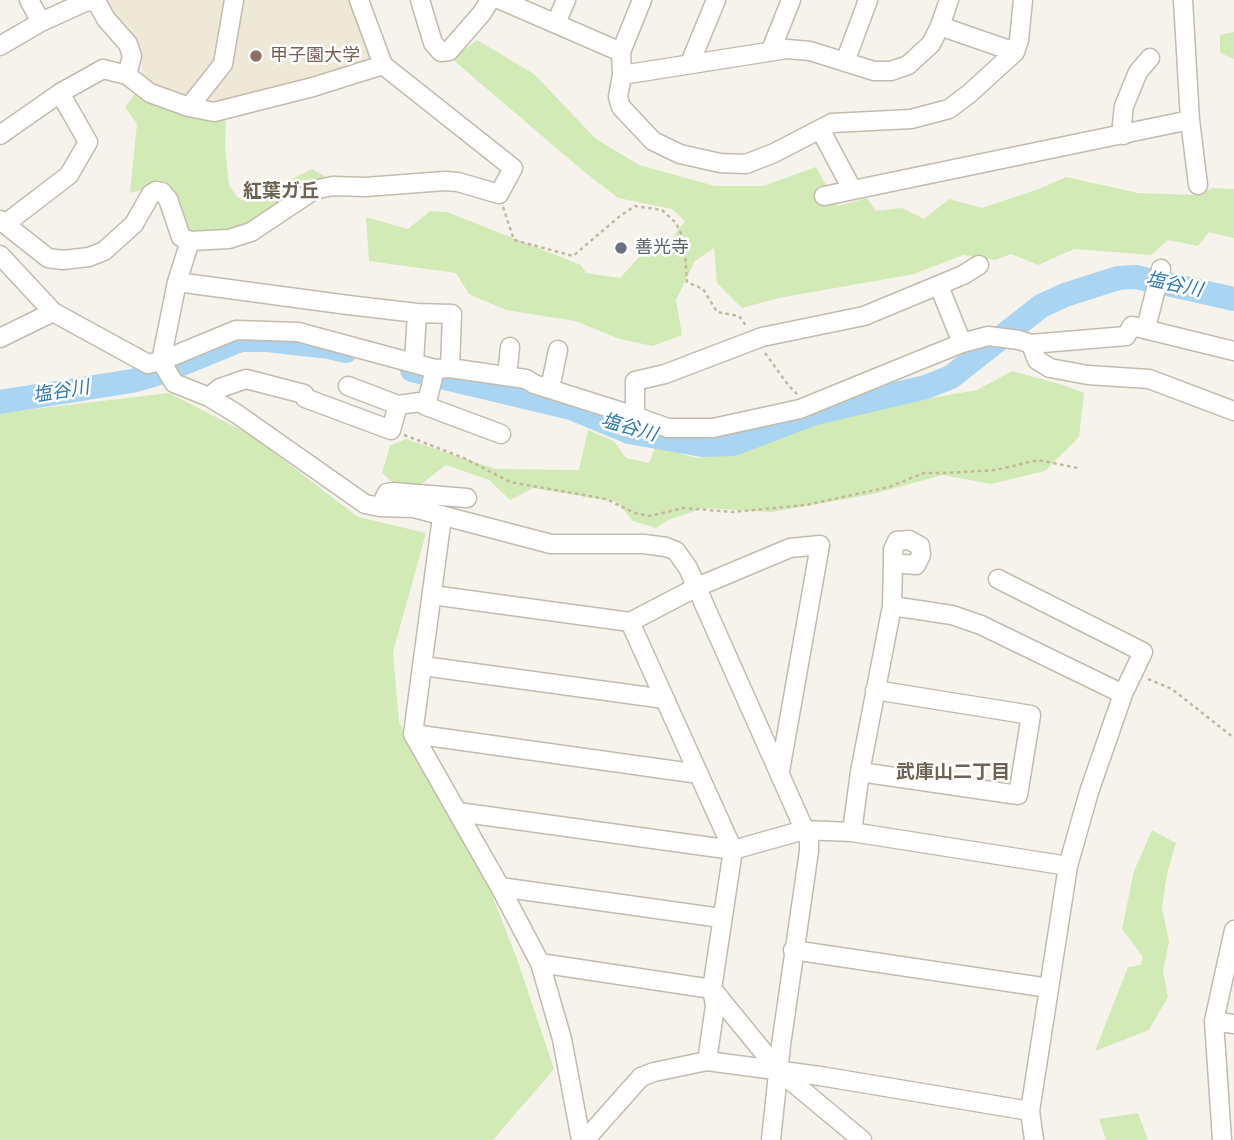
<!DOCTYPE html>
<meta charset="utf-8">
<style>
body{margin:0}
canvas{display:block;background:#f6f3ec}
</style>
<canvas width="1234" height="1140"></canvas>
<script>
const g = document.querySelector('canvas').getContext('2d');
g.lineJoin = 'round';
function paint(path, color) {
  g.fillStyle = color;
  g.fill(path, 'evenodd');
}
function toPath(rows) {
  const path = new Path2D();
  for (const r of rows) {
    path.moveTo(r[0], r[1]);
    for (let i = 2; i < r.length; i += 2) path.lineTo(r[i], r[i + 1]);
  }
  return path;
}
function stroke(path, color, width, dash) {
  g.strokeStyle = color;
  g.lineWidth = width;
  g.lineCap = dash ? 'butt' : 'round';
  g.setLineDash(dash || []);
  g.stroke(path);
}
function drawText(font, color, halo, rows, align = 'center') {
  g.font = font + ' "Noto Sans","Noto Sans JP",sans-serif';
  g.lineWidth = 5;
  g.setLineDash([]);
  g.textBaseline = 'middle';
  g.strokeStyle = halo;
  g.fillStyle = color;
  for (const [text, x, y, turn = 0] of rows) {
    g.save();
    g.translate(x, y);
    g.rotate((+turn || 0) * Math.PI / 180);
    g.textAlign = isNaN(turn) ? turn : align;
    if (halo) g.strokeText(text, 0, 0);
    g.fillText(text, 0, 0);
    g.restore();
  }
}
paint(toPath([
 [102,0,353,0,374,61,216,104,182,97,153,88,143,78,140,50,133,36]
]), '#efe8d6');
paint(toPath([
 [1234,32,1234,59,1220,53,1220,35],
 [477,40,534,74,596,139,639,165,715,186,763,186,816,167,838,206,867,198,876,211,902,208,924,219,949,199,982,208,1039,189,1066,177,1138,193,1196,195,1212,188,1234,189,1234,238,1209,232,1198,246,1168,240,1151,255,1074,249,1038,265,1011,254,995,260,963,255,914,274,779,298,742,308,717,283,714,248,695,261,676,300,682,335,653,346,620,339,575,321,506,310,469,294,456,273,369,261,366,217,408,229,430,211,447,212,581,265,586,273,620,278,650,245,665,248,685,221,672,209,618,198,582,170,452,59],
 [138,90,183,111,226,119,225,147,229,185,237,197,247,202,312,169,331,180,268,217,233,229,187,231,153,187,130,193,137,124,125,107],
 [1012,371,1063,385,1084,393,1079,437,1045,471,991,484,943,475,873,494,771,512,704,508,668,520,656,528,633,521,617,502,533,488,510,500,489,480,446,465,416,488,396,485,382,473,390,446,406,439,496,469,579,470,588,430,614,441,626,458,649,463,655,447,697,458,739,452,772,436,836,415,977,390],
 [169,393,251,435,358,517,426,533,393,652,399,722,489,887,517,959,554,1069,493,1140,0,1140,0,413],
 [1152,830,1176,843,1167,874,1162,907,1169,942,1163,971,1168,997,1149,1030,1095,1051,1128,967,1141,965,1143,957,1122,929,1134,871],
 [1138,1113,1148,1140,1106,1140,1099,1119]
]), '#d2eab5');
stroke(toPath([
 [412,370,571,408,629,432,702,445,733,444,815,413,926,387,951,377,1041,306,1065,295,1118,278,1136,277,1234,299],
 [0,402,132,381,160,373,241,340,267,340,329,347,346,351]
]), '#a9d4f2', 24);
const minor = toPath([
 [29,0,41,22],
 [359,0,383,65],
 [420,0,433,43,441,52,449,51,482,13,490,0],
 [501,0,621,52],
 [642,0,621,52,622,75,618,97,621,107,653,141,680,154,720,163,746,164,774,153,832,123,911,119,949,109,970,93,1015,52,1019,40,1023,0],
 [1183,0,1190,120,1198,185],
 [556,23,566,0],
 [940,26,1015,52],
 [0,46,41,22,85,2,96,1,106,19,128,44,132,56,127,75],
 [771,50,791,0],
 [845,62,868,0],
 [690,63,716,0],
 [622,75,787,49,810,51,874,71,891,71,908,65,931,44,940,26,949,0],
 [189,107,223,64,234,0],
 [820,129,852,189],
 [0,135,60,93,103,69,127,75,150,93,189,107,214,112,313,87,383,65,513,168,499,194,458,182,445,181,365,187,333,186,314,190,251,232,229,239,190,241,181,237,168,199,162,192,156,191,151,194,134,224,104,251,89,257,63,260,48,258,0,220],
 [1124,135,1122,124,1124,106,1138,72,1150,58],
 [824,196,1190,120],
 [5,224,69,175,88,142,60,93],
 [190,241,177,282,161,361,174,383,209,397,237,414,365,504,380,507,414,508,551,544,644,544,666,547,676,551,688,568,809,840,809,851,781,1045,771,1140],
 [0,255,53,312,148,364,161,361,236,330,298,332,435,369,450,368,526,379,534,384,635,416,668,428,713,428,800,409,962,343,988,336,1019,340,1031,344,1126,336,1132,326,1234,351],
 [177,282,348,305,417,313,452,314,450,368],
 [939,286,962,343],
 [1146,328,1161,269],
 [0,338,53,312],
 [1031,344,1037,360,1050,368,1088,375,1149,379,1234,411],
 [414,362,417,313],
 [435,369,426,406,501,434],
 [507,376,510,347],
 [348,386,398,405,420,402,426,406],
 [550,388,558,350],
 [209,397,220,388,246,379,304,394,305,398,391,430,398,405],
 [635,416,635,381,665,374,762,337,864,316,963,275,979,265],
 [380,507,387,493,393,492,467,498],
 [442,517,413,734,500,887,540,963,562,1039,581,1140],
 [998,579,1143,652,1123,694,1089,792,1068,866,1030,1111,1034,1140],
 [432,595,630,622,697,587,790,548,820,545,780,771],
 [892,606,952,615,981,625,1123,694],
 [630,622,733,850,712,989,715,1006,707,1061],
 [423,666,665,699],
 [413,734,699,774],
 [860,772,1018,795,1031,715,875,690],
 [458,812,733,850,804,830,852,832,1068,866],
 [852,832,860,772,892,606,893,563,893,550,897,541,909,540,920,546,921,555,916,565,893,563],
 [500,887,721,918],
 [793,950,1049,988],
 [540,963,712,989,779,1071,862,1140],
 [1214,1021,1234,1024],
 [585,1140,641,1077,654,1072,707,1061,820,1076,1030,1111],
 [1222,1140,1214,1021,1234,930]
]);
stroke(minor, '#c2bbae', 21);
stroke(toPath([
 [503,207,514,240,573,256,620,216,635,206,662,210,676,223,684,240,687,282,703,289,717,312,739,316,747,327],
 [765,353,789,386,797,394],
 [404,435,464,458,510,482,606,499,635,513,649,516,684,508,732,512,806,505,889,487,924,473,947,473,996,470,1038,460,1078,468],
 [1148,679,1172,689,1234,738]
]), '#c4b79f', 2.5, [3.5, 3.5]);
stroke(minor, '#fff', 18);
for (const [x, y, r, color] of [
 [256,56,7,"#8d6e63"],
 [621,248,7,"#6b7280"]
]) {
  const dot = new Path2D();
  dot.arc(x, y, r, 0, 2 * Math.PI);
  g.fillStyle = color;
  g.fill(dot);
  stroke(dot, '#fff', 2.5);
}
drawText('18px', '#785e54', '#fff', [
 ["甲子園大学",270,56]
], 'left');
drawText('18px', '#5b616d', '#fff', [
 ["善光寺",635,248]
], 'left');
drawText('bold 19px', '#6e6250', '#fff', [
 ["紅葉ガ丘",281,192],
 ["武庫山二丁目",953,773]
]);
drawText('italic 19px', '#2e7ab2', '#fff', [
 ["塩谷川",1174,285,12],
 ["塩谷川",61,392,-9],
 ["塩谷川",629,428,16]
]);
</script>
